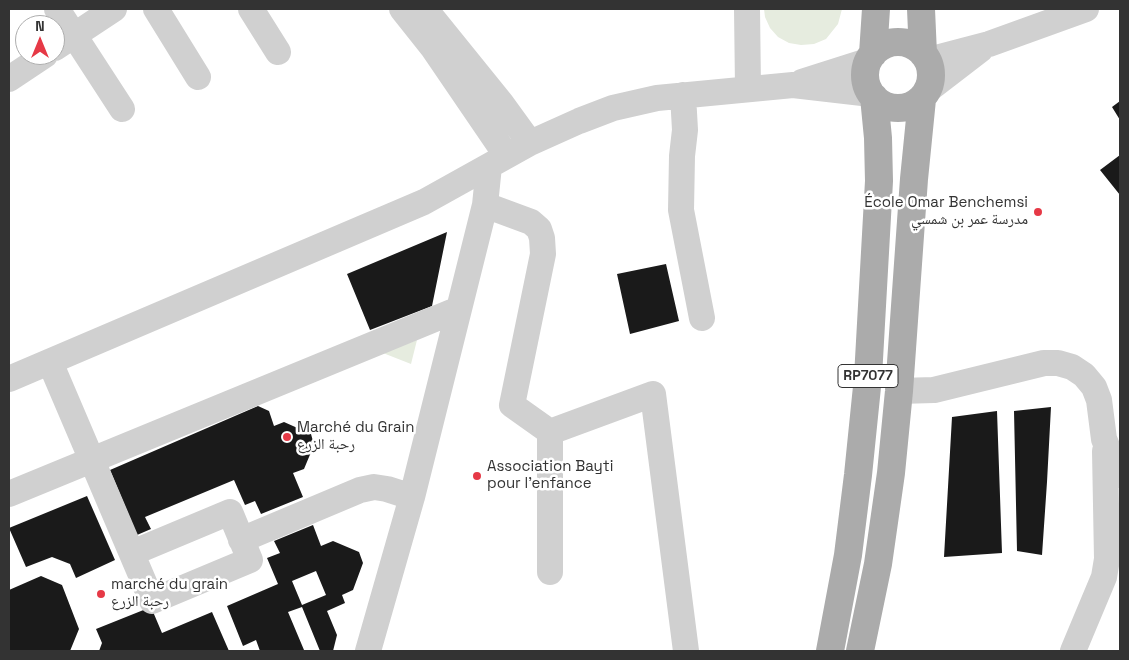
<!DOCTYPE html>
<meta charset="utf-8">
<style>
body{margin:0}
#map{position:relative;width:1129px;height:660px;overflow:hidden;background:#fff;font-family:"Space Grotesk",sans-serif}
canvas{display:block}
.frame{position:absolute;inset:0;border:10px solid #333;pointer-events:none}
.north{position:absolute;left:15px;top:15px;width:50px;height:50px;box-sizing:border-box;background:#fff;border:1px solid #adadad;border-radius:50%;rotate:0deg;font-size:14px;font-weight:700;line-height:20px;text-align:center;color:#333}
.north::after{content:'';display:block;margin:auto;width:18px;height:22px;background:#e63946;clip-path:polygon(50% 0,100% 100%,50% 72%,0 100%)}
</style>
<div id="map">
<canvas width="1129" height="660"></canvas>
<div class="frame"></div>
<div class="north">N</div>
</div>
<script>
const g = document.querySelector('canvas').getContext('2d');
g.lineJoin = 'round';
function paint(path, color) {
  g.fillStyle = color;
  g.fill(path, 'evenodd');
}
function toPath(rows) {
  const path = new Path2D();
  for (const r of rows) {
    if (r.length === 3) {
      path.moveTo(r[0] + r[2], r[1]);
      path.arc(r[0], r[1], r[2], 0, 2 * Math.PI);
      continue;
    }
    path.moveTo(r[0], r[1]);
    for (let i = 2; i < r.length; i += 2) path.lineTo(r[i], r[i + 1]);
  }
  return path;
}
function stroke(path, color, width, dash) {
  g.strokeStyle = color;
  g.lineWidth = width;
  g.lineCap = dash ? 'butt' : 'round';
  g.setLineDash(dash || []);
  g.stroke(path);
}
function drawText(font, color, halo, rows, align = 'center') {
  g.font = font + ' "Space Grotesk","Noto Naskh Arabic",sans-serif';
  g.lineWidth = 5;
  g.setLineDash([]);
  g.textBaseline = 'middle';
  g.strokeStyle = halo;
  g.fillStyle = color;
  for (const [text, x, y, turn = 0] of rows) {
    g.save();
    g.translate(x, y);
    g.rotate((+turn || 0) * Math.PI / 180);
    g.textAlign = isNaN(turn) ? turn : align;
    if (halo) g.strokeText(text, 0, 0);
    g.fillText(text, 0, 0);
    g.restore();
  }
}
paint(toPath([
 [764,9,842,9,838,24,826,39,814,44,801,45,789,43,778,37,770,28,765,17],
 [417,340,411,364,383,353]
]), '#e6ecdf');
paint(toPath([
 [1120,101,1120,120,1112,107],
 [1120,155,1120,195,1100,170],
 [447,232,432,306,370,330,347,274],
 [666,264,679,321,630,334,617,274],
 [258,406,269,411,274,426,284,422,311,434,314,445,304,469,293,473,303,497,261,514,255,501,245,505,234,480,145,517,151,529,137,535,110,470],
 [1051,407,1047,482,1042,555,1017,551,1014,411],
 [997,411,1002,553,944,557,952,417],
 [87,496,115,560,76,578,70,564,52,557,26,567,9,528],
 [313,525,321,546,333,541,359,552,363,563,353,590,342,595,345,603,327,611,337,635,333,651,320,651,302,607,288,612,304,650,301,651,260,651,256,640,243,646,227,606,278,584,267,558,280,553,274,541],
 [316,571,326,595,302,605,292,581],
 [41,576,62,585,79,629,70,651,9,651,9,590],
 [151,607,162,633,212,612,229,651,99,651,102,643,96,629]
]), '#1a1a1a');
stroke(toPath([
 [57,9,122,109],
 [156,9,198,77],
 [251,9,278,52],
 [402,9,433,48,506,155],
 [425,9,501,103,530,143],
 [747,9,748,88],
 [55,48,114,9],
 [928,60,989,44,1086,9],
 [9,79,45,55],
 [802,82,868,61],
 [928,90,980,50],
 [683,95,685,130,682,156,681,210,702,318],
 [485,205,531,222,539,229,542,238,543,254,512,405,550,432],
 [50,362,152,601,250,560,230,512,132,553],
 [9,379,424,202,530,143,579,121,613,108,657,98,793,85,871,94],
 [899,391,934,390,1044,363,1058,363,1072,367,1084,375,1094,387,1099,400,1104,439,1115,466,1120,475],
 [9,494,459,309],
 [241,540,360,490,374,487,387,489,412,497],
 [550,572,550,432,653,394,686,651],
 [368,651,412,497,485,205,489,166],
 [1073,651,1104,577,1107,559,1105,451]
]), '#d0d0d0', 26);
stroke(toPath([
 [921,9,923,54],
 [898,75,33],
 [873,54,876,9],
 [830,651,848,555,858,475,868,377,879,181,878,138,874,97],
 [860,651,878,564,891,473,899,391,914,179,922,99]
]), '#ababab', 28);
for (const [x, y, r, color] of [
 [1038,212,5,"#e63946"],
 [287,437,5,"#e63946"],
 [477,476,5,"#e63946"],
 [101,594,5,"#e63946"]
]) {
  const dot = new Path2D();
  dot.arc(x, y, r, 0, 2 * Math.PI);
  g.fillStyle = color;
  g.fill(dot);
  stroke(dot, '#fff', 2);
}
for (const [x, y, w] of [
 [868,376,60]
]) {
  const box = new Path2D();
  box.roundRect(x - w / 2, y - 11.5, w, 23, 4);
  g.fillStyle = '#fff';
  g.fill(box);
  stroke(box, '#333', 1);
}
drawText('bold 14px', '#333', null, [
 ["RP7077",868,376]
]);
drawText('15px', '#333', '#fff', [
 ["École Omar Benchemsi",1028,203,"right"],
 ["مدرسة عمر بن شمسي",1028,220,"right"],
 ["Marché du Grain",297,428],
 ["رحبة الزرع",297,445],
 ["Association Bayti",487,467],
 ["pour l'enfance",487,484],
 ["marché du grain",111,585],
 ["رحبة الزرع",111,602]
], 'left');
</script>
